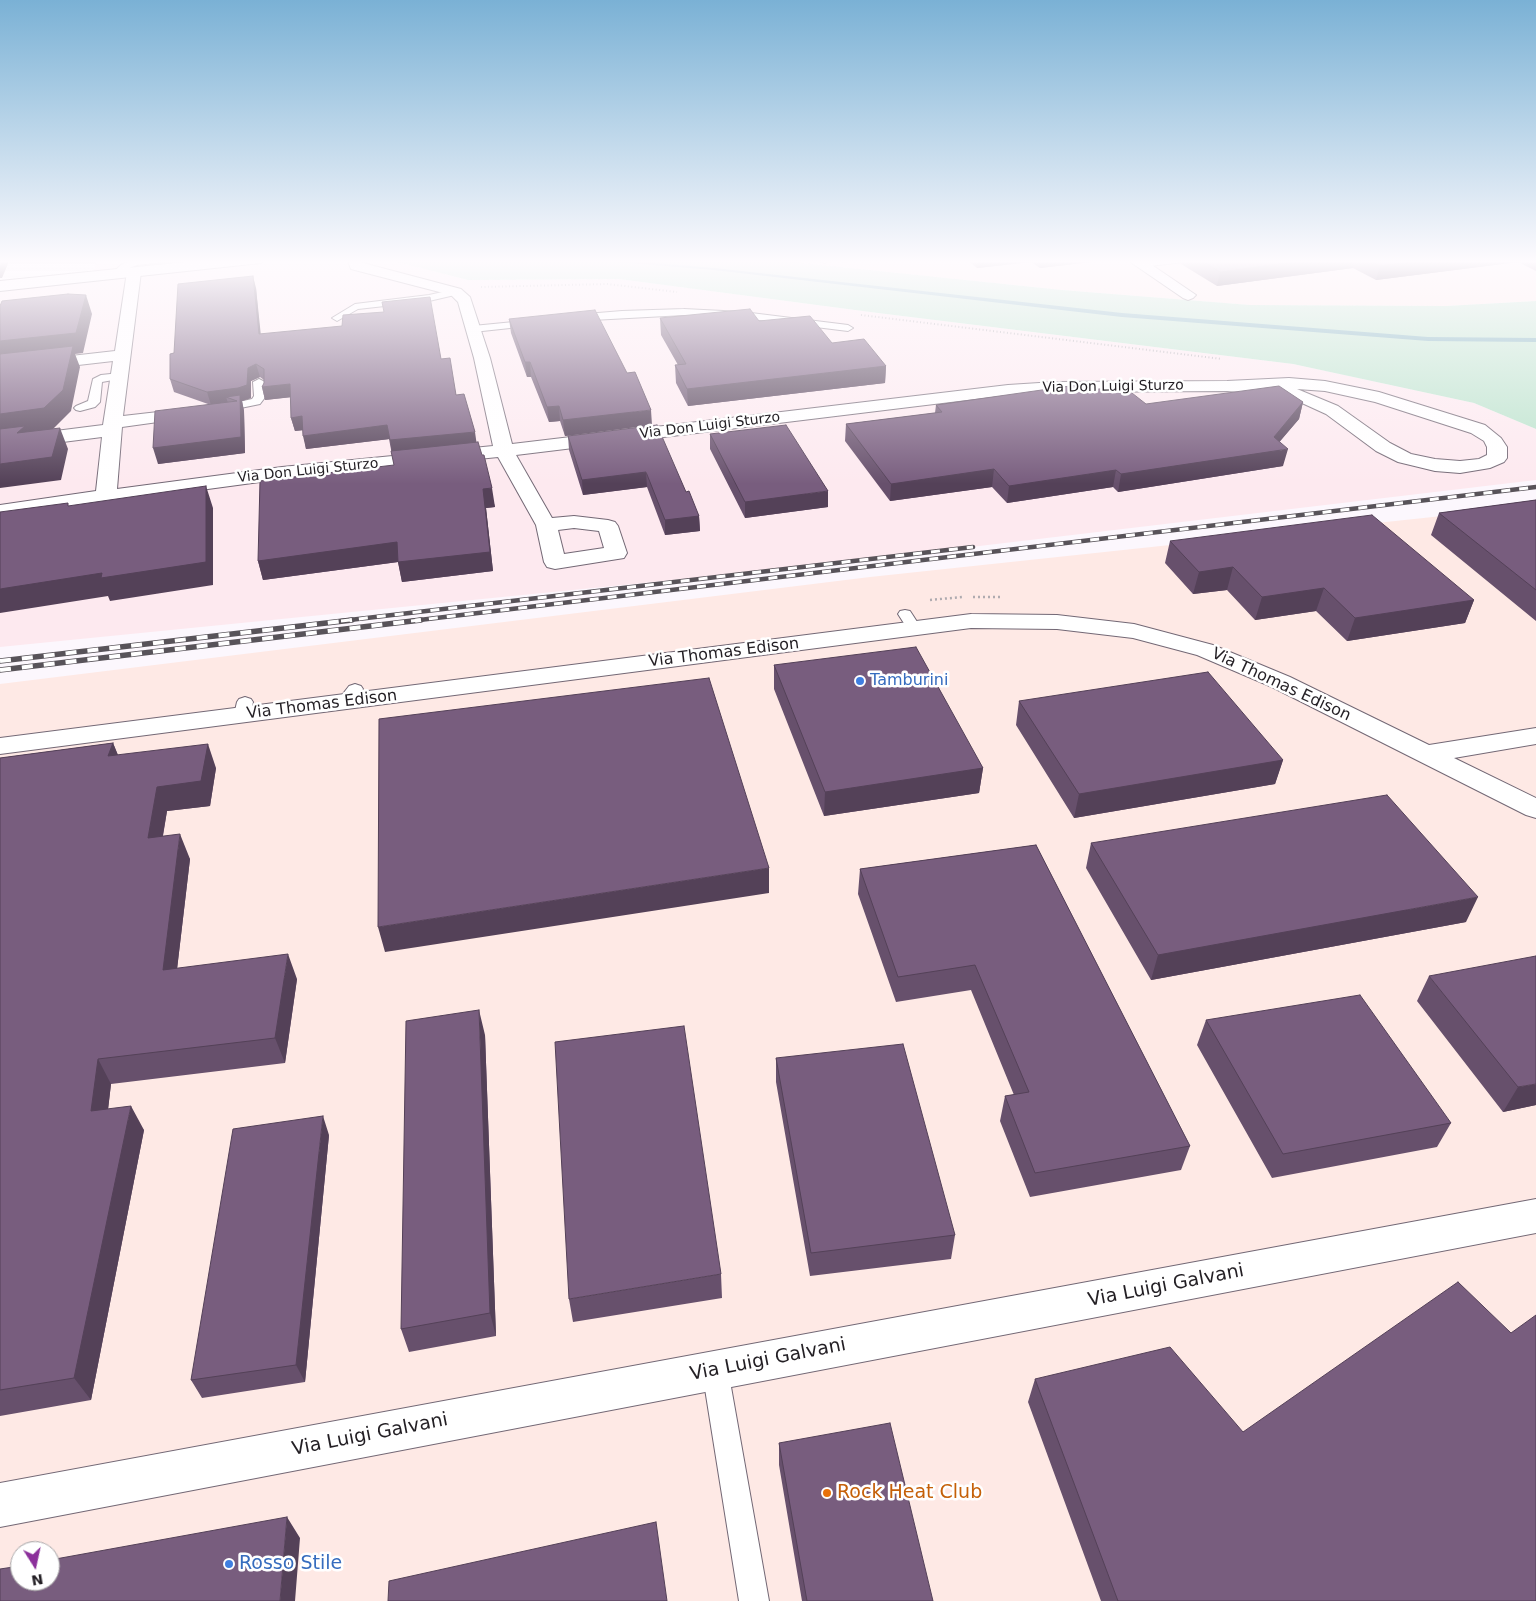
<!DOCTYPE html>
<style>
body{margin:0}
#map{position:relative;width:1536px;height:1601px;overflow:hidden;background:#fcf7fd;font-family:"DejaVu Sans",sans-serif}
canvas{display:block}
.north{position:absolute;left:10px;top:1541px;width:50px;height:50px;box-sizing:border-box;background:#fff;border:1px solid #a7a5a7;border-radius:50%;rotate:170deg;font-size:14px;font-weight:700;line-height:20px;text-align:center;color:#231f24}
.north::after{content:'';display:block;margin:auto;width:18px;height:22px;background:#8c309b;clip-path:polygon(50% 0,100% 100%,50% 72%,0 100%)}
</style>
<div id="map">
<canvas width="1536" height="1601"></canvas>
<div class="north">N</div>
</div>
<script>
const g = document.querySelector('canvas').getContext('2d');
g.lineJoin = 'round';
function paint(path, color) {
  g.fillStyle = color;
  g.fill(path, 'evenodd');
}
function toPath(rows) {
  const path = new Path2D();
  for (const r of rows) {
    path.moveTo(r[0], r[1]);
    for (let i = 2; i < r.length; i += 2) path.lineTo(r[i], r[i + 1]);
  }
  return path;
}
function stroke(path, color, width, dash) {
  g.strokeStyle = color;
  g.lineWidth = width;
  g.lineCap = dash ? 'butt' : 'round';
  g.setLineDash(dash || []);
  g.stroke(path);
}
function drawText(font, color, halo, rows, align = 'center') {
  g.font = font + ' "DejaVu Sans",sans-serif';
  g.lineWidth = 5;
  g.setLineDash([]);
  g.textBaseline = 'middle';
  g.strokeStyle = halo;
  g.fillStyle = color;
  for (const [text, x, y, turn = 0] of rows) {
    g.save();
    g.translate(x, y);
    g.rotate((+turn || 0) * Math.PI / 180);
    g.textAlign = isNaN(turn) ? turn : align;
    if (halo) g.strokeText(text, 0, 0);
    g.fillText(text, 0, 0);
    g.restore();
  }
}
paint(toPath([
 [96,259,386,259,468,280,619,279,878,313,1293,364,1474,403,1536,429,1536,480,794,568,0,647,0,286,93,276]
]), '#fde9ef');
paint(toPath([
 [763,259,1536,259,1536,301,1446,306,1250,305,1062,290],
 [1536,506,1536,1601,0,1601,0,684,870,577],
 [20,1551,50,1551,50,1581,20,1581]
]), '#fee9e5');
paint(toPath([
 [386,259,763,259,1062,290,1250,305,1446,306,1536,301,1536,429,1474,403,1293,364,878,313,619,279,468,280]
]), '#bbe3cc');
paint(toPath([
 [581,259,606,259,714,268,1122,313,1428,337,1536,338,1536,342,1428,341,1122,317,714,270,581,259]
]), '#75acb8');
const lane = toPath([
 [168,259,164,262,137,265,127,269,119,276,116,277,111,274,121,265,132,260,168,259],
 [814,259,829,259,830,260,825,263,814,259],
 [837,259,847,259,843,262,837,259],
 [1157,259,1188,259,1184,262,1141,267,1136,264,1141,261,1157,259],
 [456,289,459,290,459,294,429,301,358,309,337,321,332,318,355,304,429,295,456,289],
 [684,309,743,312,848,325,853,328,848,331,743,318,684,315,574,321,569,318,574,315,622,311,684,309],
 [534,320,538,321,538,325,473,332,468,329,473,326,534,320],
 [120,373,124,374,126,376,124,378,102,382,100,402,95,407,80,411,76,410,74,408,76,406,88,401,93,379,101,375,120,373],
 [259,379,265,382,266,396,260,404,221,412,217,411,215,409,217,407,252,399,254,396,253,382,259,379],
 [905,610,910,611,912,614,921,628,919,631,909,631,907,628,898,614,900,611,905,610],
 [355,684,361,686,363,689,361,692,351,705,339,705,337,702,339,699,349,686,355,684],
 [245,697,251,699,253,702,250,715,248,718,242,720,236,718,234,715,237,702,239,699,245,697],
 [715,1357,724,1361,728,1370,769,1601,739,1601,702,1370,706,1361,715,1357]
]);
const street = toPath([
 [347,259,361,259,363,263,461,289,470,297,490,358,512,444,1008,385,1055,382,1227,381,1289,378,1325,381,1379,392,1485,425,1501,438,1507,447,1507,458,1504,462,1490,468,1460,473,1435,471,1398,462,1376,451,1326,414,1291,398,1277,395,1227,391,1055,392,1008,395,516,455,552,518,574,516,608,520,615,522,618,526,627,553,624,558,555,569,547,567,544,562,536,525,498,457,282,479,0,517,0,505,96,491,102,437,0,450,0,438,103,425,113,361,0,374,0,364,115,351,127,272,129,269,134,268,139,269,141,272,123,416,158,412,164,413,167,417,164,421,158,422,122,427,117,489,282,467,493,446,474,358,458,302,451,295,351,269,347,259],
 [1297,389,1325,391,1375,402,1471,433,1484,441,1487,447,1487,455,1479,459,1460,461,1435,459,1411,454,1390,443,1338,406,1297,389],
 [574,528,599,531,604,548,564,554,558,530,574,528],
 [1126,259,1143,259,1196,295,1193,298,1188,300,1183,298,1126,259],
 [971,614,1057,615,1134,624,1213,645,1290,677,1429,745,1536,728,1536,744,1454,758,1536,798,1536,818,1526,815,1272,687,1197,655,1133,638,1057,629,971,628,0,754,0,738,971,614]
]);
const secondary = toPath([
 [215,259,268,259,261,263,0,291,0,281,215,259],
 [1536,1199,1536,1233,0,1527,0,1483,1536,1199]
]);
stroke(lane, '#736875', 2);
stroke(street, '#736875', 2);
stroke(secondary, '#736875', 2);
stroke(toPath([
 [481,287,607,284,677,292],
 [861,315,1222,359]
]), '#afabb0', 2, [1, 2.5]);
stroke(toPath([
 [973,597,1002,597],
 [930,600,962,597]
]), '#afabb0', 2.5, [2, 3]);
paint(lane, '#fff');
paint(street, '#fff');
paint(secondary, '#fff');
const railFar1 = toPath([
 [341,621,973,547],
 [411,621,1536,487]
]);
const rail = toPath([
 [0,661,352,620],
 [0,670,421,620]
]);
stroke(railFar1, '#585359', 4.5);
stroke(rail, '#585359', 5.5);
stroke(railFar1, '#fff', 3, [9]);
stroke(rail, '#fff', 4, [11]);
paint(toPath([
 [966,259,1092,259,1091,262,1040,268,1031,262,977,268],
 [1182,259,1536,259,1536,271,1518,262,1376,280,1353,268,1217,286,1181,264],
 [256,288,260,334,441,359,476,443,495,507,486,508,493,571,402,582,398,562,263,580,258,561,394,465,389,439,306,449,303,430,295,431,291,418,291,397,265,400,262,387,264,383,264,380,260,377,251,381,251,398,242,401,244,411,245,453,158,464,208,404,174,392,170,379,174,353],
 [660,318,759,321,832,343,886,366,885,383,688,406,676,383,675,365,678,365,661,335],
 [509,319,652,425,565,436,560,421,549,422,531,377,527,377,511,333],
 [1083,391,1146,404,1303,402,1299,419,1279,442,1283,466,1118,492,1113,487,1007,503,992,487,890,501,845,441,846,424,935,413,936,405],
 [710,434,828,507,745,518,710,449],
 [568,436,686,492,699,516,700,531,665,535,647,487,583,495,569,450],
 [1536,500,1536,621,1431,535,1439,513],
 [1170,541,1474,600,1465,623,1347,641,1316,611,1255,620,1227,590,1193,594,1165,563],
 [774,665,983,768,979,793,824,816,774,689],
 [1019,701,1283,760,1275,784,1074,818,1016,725],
 [113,743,118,755,216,768,210,806,167,811,163,836,190,859,177,969,297,979,285,1063,111,1084,108,1109,144,1130,91,1400,0,1416,0,758],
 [1091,843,1466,922,1151,980,1086,868],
 [1036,845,1190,1146,1181,1170,1030,1197,1000,1121,1005,1096,1014,1095,971,990,896,1002,858,894,860,869],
 [1429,976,1536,1105,1503,1112,1417,1001],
 [1206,1020,1451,1123,1437,1147,1272,1178,1197,1045],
 [485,1035,496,1336,409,1352,401,1329],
 [776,1058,955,1235,951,1259,810,1276,776,1082],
 [329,1135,305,1382,202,1398,191,1380],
 [721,1274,722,1298,573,1322,569,1299],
 [1511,1333,1536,1601,1101,1601,1028,1402,1035,1379,1243,1432],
 [779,1443,933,1601,802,1601,779,1465]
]), '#67506c');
paint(toPath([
 [2,259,10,259,2,278,0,278,0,265],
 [978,259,1032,259,1031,262,977,268],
 [1041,259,1092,259,1091,262,1040,268],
 [1316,259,1355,259,1353,268,1217,286,1220,272],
 [1435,259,1519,259,1518,262,1376,280,1380,266],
 [253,276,256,288,262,346,259,334],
 [86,295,92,314,83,353,75,354,80,367,71,411,52,430,0,436,0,341],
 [525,362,530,362,531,377,527,377],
 [256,364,260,377,251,381,251,398,242,401,244,411,245,453,158,464,153,448,237,401,226,397,228,403,211,405,207,392,248,368],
 [886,366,885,383,688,406,687,389],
 [290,384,293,397,265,400,262,387],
 [1303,402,1299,419,1271,452,1288,449,1283,466,1118,492,1121,474,1274,437],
 [559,406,560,421,549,422,547,407],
 [651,410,652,425,565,436,563,420],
 [302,416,305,430,295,431,291,418],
 [387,425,390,439,306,449,303,436],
 [60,428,68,449,61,480,0,488,0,464],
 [475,432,477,446,392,454,390,440],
 [994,469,992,487,890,501,891,484],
 [1116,470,1113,487,1007,503,1009,486],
 [646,472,647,487,583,495,582,480],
 [206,486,213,508,213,585,110,601,108,596,0,613,0,589],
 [492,488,495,507,486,508,493,571,402,582,398,562,263,580,258,561,483,489],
 [828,491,828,507,745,518,745,502],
 [699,516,700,531,665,535,665,520],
 [1233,567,1227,590,1193,594,1199,572],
 [1324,588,1316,611,1255,620,1262,597],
 [1474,600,1465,623,1347,641,1355,618],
 [113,743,123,768,108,756],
 [208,744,216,768,210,806,167,811,158,863,148,838,157,787],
 [1283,760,1275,784,1074,818,1079,794],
 [983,768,979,793,824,816,825,792],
 [180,834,190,859,174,995,163,970],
 [769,868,769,893,385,952,378,927],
 [1478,897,1466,922,1151,980,1158,955],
 [288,954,297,979,285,1063,275,1038],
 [479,1010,485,1035,496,1336,490,1313],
 [98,1059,111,1084,105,1136,91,1111],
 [1536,1084,1536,1105,1503,1112,1518,1087],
 [131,1106,144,1130,91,1400,74,1378],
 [323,1116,329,1135,305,1382,296,1365],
 [287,1517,300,1538,295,1601,280,1601]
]), '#544158');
const building = toPath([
 [1199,259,1316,259,1220,272,1199,259],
 [1367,259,1435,259,1380,266,1367,259],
 [253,276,259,334,342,326,343,315,384,312,382,302,430,297,441,359,450,358,456,395,464,394,475,432,390,440,387,425,303,436,302,416,291,418,290,384,262,387,264,383,264,369,256,364,248,368,247,385,238,388,207,392,170,379,170,354,174,353,178,284,253,276],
 [68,294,86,295,76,333,0,341,0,306,2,301,68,294],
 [750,309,759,321,810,316,832,343,864,339,886,366,687,389,675,365,686,364,660,318,750,309],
 [595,310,627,373,635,372,651,410,563,420,559,406,547,407,530,362,525,362,509,319,595,310],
 [73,346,63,390,44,408,0,414,0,354,73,346],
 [1077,385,1083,391,1123,386,1146,404,1279,386,1303,402,1274,437,1288,449,1121,474,1116,470,1009,486,994,469,891,484,846,424,942,412,936,405,1077,385],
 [240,395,241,437,153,448,155,411,237,401,226,397,240,395],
 [657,425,686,492,689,491,699,516,665,520,646,472,582,480,568,436,657,425],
 [786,425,828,491,745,502,710,434,786,425],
 [25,426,17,433,60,428,52,457,0,464,0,429,25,426],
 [478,442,482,455,484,455,492,488,483,489,490,552,398,562,397,542,258,561,260,481,394,465,391,451,478,442],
 [206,486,206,562,101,578,102,573,0,589,0,512,68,503,68,506,206,486],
 [1536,500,1536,590,1439,513,1536,500],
 [1372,515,1474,600,1355,618,1324,588,1262,597,1233,567,1199,572,1170,541,1372,515],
 [916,647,983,768,825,792,774,665,916,647],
 [1208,672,1283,760,1079,794,1019,701,1208,672],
 [709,678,769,868,378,927,379,719,709,678],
 [113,743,108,756,208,744,201,781,157,787,148,838,180,834,163,970,288,954,275,1038,98,1059,91,1111,131,1106,74,1378,0,1390,0,758,113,743],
 [1387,795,1478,897,1158,955,1091,843,1387,795],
 [1036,845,1190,1146,1035,1173,1005,1096,1029,1092,975,965,898,977,860,869,1036,845],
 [1536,956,1536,1084,1518,1087,1429,976,1536,956],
 [1360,995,1451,1123,1283,1154,1206,1020,1360,995],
 [479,1010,490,1313,401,1329,406,1021,479,1010],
 [684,1026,721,1274,569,1299,555,1042,684,1026],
 [903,1044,955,1235,811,1253,776,1058,903,1044],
 [323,1116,296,1365,191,1380,233,1129,323,1116],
 [1458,1282,1511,1333,1536,1315,1536,1601,1118,1601,1035,1379,1170,1347,1243,1432,1458,1282],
 [890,1423,933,1601,807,1601,779,1443,890,1423],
 [287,1517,280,1601,0,1601,0,1569,20,1566,20,1581,50,1581,50,1560,287,1517],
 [656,1522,667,1601,388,1601,389,1581,656,1522]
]);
paint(building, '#785d7e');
stroke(building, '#544158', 1);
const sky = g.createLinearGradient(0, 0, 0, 484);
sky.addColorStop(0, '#7ab1d5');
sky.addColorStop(0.54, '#fefbfe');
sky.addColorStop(1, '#fefbfe00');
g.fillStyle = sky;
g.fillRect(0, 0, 1536, 484);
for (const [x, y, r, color] of [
 [860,681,5,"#3f7fe0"],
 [827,1493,5,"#e8710a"],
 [229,1564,5,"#3f7fe0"]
]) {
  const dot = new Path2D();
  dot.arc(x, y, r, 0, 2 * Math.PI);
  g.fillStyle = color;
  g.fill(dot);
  stroke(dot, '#fff', 2);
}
drawText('14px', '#231f24', '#fff', [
 ["Via Don Luigi Sturzo",1113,387,-1],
 ["Via Don Luigi Sturzo",710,426,-7],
 ["Via Don Luigi Sturzo",308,471,-6]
]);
drawText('16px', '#231f24', '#fff', [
 ["Via Thomas Edison",724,653,-7],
 ["Via Thomas Edison",1281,685,25],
 ["Via Thomas Edison",322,705,-7]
]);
drawText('16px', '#366cbe', '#fff', [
 ["Tamburini",870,681]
], 'left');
drawText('19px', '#231f24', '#fff', [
 ["Via Luigi Galvani",1166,1286,-11],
 ["Via Luigi Galvani",768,1360,-11],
 ["Via Luigi Galvani",370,1435,-11]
]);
drawText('19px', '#c56008', '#fff', [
 ["Rock Heat Club",837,1493]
], 'left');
drawText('19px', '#366cbe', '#fff', [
 ["Rosso Stile",239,1564]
], 'left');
</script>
